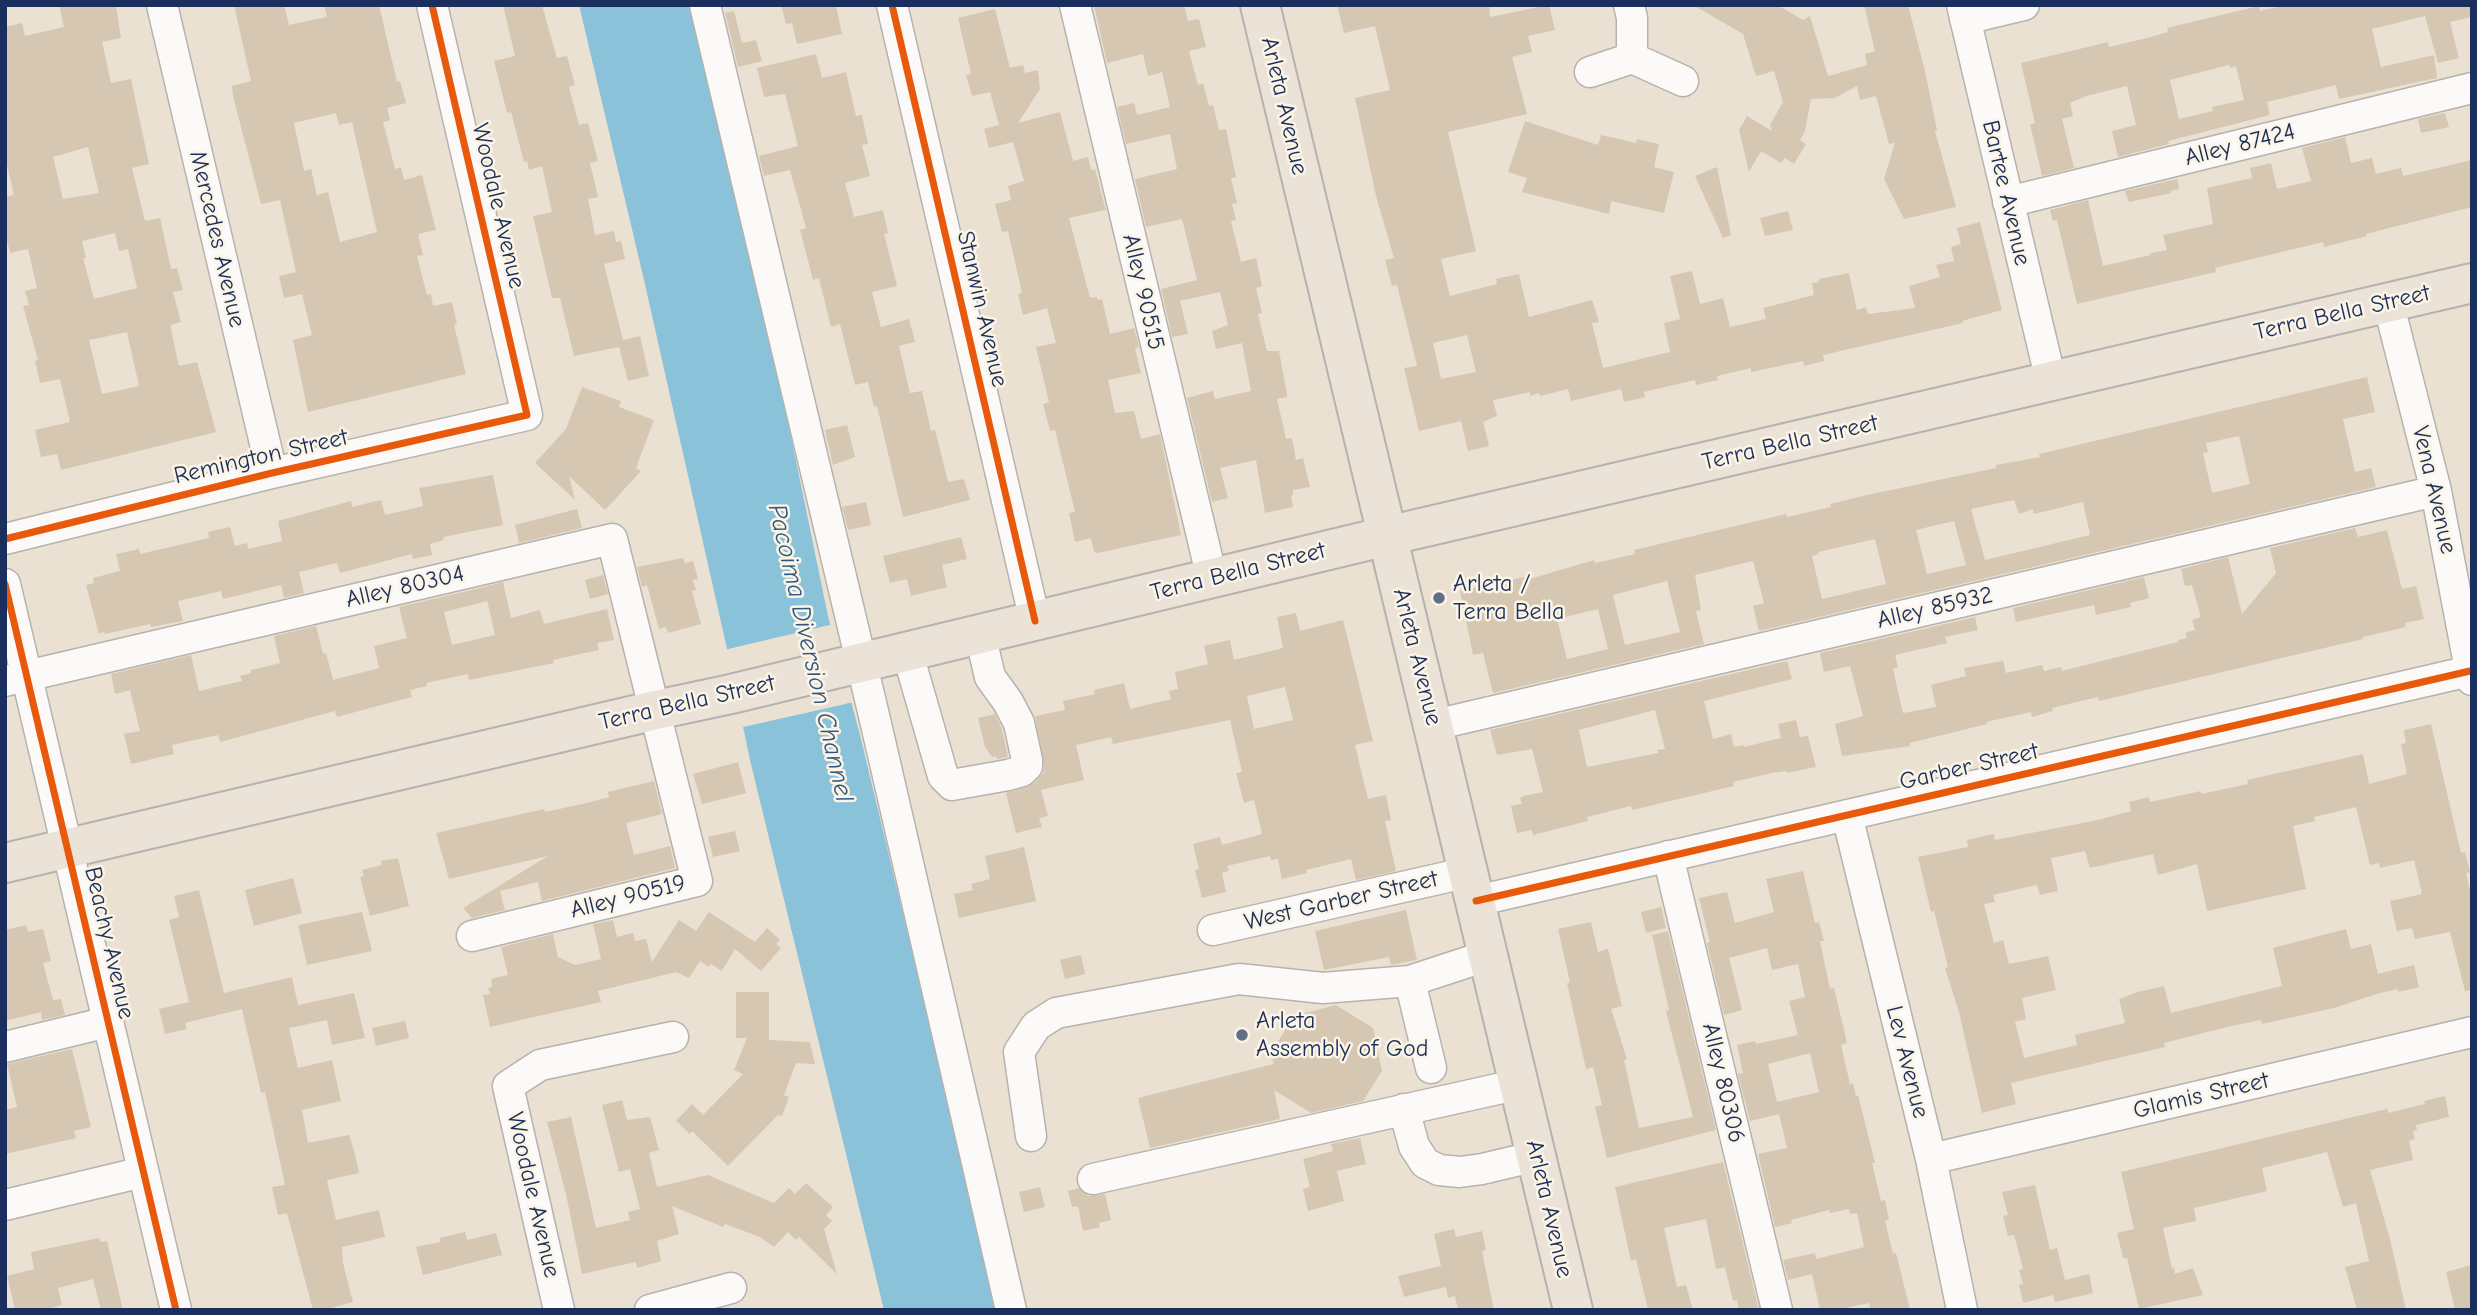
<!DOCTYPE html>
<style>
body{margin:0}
#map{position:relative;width:2477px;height:1315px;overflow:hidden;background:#eae1d2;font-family:"Comic Neue",sans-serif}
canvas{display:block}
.frame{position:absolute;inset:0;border:7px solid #1b2f5e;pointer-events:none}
</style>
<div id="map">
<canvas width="2477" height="1315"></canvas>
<div class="frame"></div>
</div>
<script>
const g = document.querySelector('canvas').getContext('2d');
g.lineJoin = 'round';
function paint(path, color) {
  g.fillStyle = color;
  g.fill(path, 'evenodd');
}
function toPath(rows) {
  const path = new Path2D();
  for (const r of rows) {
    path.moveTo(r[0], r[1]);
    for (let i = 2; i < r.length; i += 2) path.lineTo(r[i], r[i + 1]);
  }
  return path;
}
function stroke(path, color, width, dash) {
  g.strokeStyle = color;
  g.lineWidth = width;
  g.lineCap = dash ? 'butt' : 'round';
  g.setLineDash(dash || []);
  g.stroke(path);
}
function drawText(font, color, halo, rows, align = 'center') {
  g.font = font + ' "Comic Neue",sans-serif';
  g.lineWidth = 5;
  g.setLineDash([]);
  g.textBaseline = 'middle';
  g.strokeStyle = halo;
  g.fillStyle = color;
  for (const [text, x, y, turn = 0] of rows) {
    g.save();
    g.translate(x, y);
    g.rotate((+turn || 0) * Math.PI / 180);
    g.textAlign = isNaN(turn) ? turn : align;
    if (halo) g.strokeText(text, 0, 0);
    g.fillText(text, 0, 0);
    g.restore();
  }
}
paint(toPath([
 [579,5,692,5,764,306,828,616,860,735,998,1310,884,1310,750,760,725,640,644,280]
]), '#89c2d9');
paint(toPath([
 [834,624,854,702,739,728,724,650]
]), '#eae1d2');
paint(toPath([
 [59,5,116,5,121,38,102,42,111,83,131,79,149,164,132,168,145,221,160,218,171,269,177,268,183,290,173,292,181,322,170,325,179,366,197,362,216,432,61,470,57,454,41,457,35,430,70,422,60,379,40,383,35,361,38,360,23,306,29,305,25,291,37,288,28,249,10,253,5,232,5,197,14,195,5,156,5,27,22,23,25,36,64,27],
 [88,147,99,193,63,199,53,157],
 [115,233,119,251,128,249,137,288,94,299,83,258,86,258,82,241],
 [127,332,139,386,102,394,89,340],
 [234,5,284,5,289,25,327,17,324,5,379,5,397,82,400,81,406,103,387,108,390,120,383,122,395,169,401,167,404,180,422,175,436,230,418,234,423,255,417,256,427,295,431,294,433,306,452,302,457,324,454,325,466,374,308,412,293,340,312,335,302,294,284,298,279,276,296,272,280,200,261,204,233,96,232,86,251,81],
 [336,113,339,125,352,122,377,232,340,242,328,192,317,195,311,169,304,171,294,123],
 [503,5,542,5,557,58,567,56,575,85,569,87,579,125,588,123,598,161,590,163,598,197,588,199,595,235,614,231,616,242,621,241,625,259,604,264,623,340,640,336,649,376,628,381,619,347,574,356,560,298,552,298,533,216,552,212,542,166,529,170,527,161,524,162,511,112,507,113,494,61,515,56],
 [781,5,836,5,842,34,797,44,792,23,786,24],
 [1094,5,1184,5,1188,21,1199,19,1206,47,1189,51,1198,85,1203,83,1209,106,1213,105,1219,130,1226,129,1236,177,1231,178,1237,203,1232,204,1236,220,1231,221,1241,262,1256,258,1262,286,1256,288,1262,313,1258,314,1267,351,1279,351,1287,394,1287,397,1277,399,1286,439,1292,438,1296,460,1303,458,1310,487,1293,490,1293,495,1291,495,1293,507,1265,513,1256,460,1220,468,1228,498,1212,502,1187,398,1213,391,1215,399,1251,391,1242,343,1216,349,1212,331,1228,325,1220,292,1180,301,1188,334,1172,337,1161,289,1197,280,1182,219,1146,227,1135,179,1177,169,1170,134,1126,144,1117,107,1134,103,1137,115,1170,107,1162,72,1148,76,1143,54,1107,63],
 [1337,5,1489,5,1490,17,1549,5,1555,30,1528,36,1532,52,1512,57,1527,114,1448,132,1476,251,1441,259,1450,296,1497,284,1496,279,1519,274,1529,317,1592,300,1599,322,1592,323,1603,368,1670,352,1664,323,1680,319,1670,276,1692,271,1700,304,1723,298,1730,327,1766,319,1763,308,1814,295,1812,283,1819,282,1819,279,1849,273,1857,310,1866,307,1868,314,1915,308,1909,286,1940,277,1936,265,1954,261,1951,247,1961,244,1957,228,1980,222,2002,310,1962,321,1963,323,1823,355,1824,361,1804,366,1803,361,1751,372,1751,368,1717,376,1718,380,1696,385,1695,380,1644,392,1645,397,1624,402,1621,389,1571,401,1568,389,1540,396,1539,393,1530,396,1530,392,1493,400,1497,416,1483,422,1489,446,1468,451,1461,421,1419,431,1404,368,1417,366,1397,285,1392,286,1385,260,1394,258,1376,196,1355,98,1390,90,1375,26,1344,33],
 [1467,335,1476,372,1441,379,1433,343],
 [1693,5,1777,5,1803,20,1810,16,1828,76,1867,65,1865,54,1875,51,1864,5,1908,5,1925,71,1937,130,1935,131,1956,207,1904,219,1884,179,1895,143,1889,144,1876,96,1860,100,1857,86,1835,98,1811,99,1805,131,1800,140,1806,144,1794,164,1785,158,1781,163,1761,151,1749,172,1739,130,1747,116,1772,131,1770,125,1783,102,1774,71,1756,76,1743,34],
 [2286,5,2472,5,2472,17,2450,22,2459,58,2438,63,2425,16,2372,29,2381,67,2434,55,2437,78,2339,99,2336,85,2267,102,2270,115,2168,141,2169,144,2118,157,2112,131,2136,125,2127,86,2086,96,2070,103,2073,116,2062,119,2074,168,2042,176,2030,124,2035,123,2021,63,2108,42,2109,47,2147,38,2168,32,2167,28,2259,6,2260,11],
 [2229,65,2230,68,2236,66,2244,100,2212,107,2213,111,2179,119,2170,80],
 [995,9,1010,68,1023,65,1025,73,1038,70,1040,89,1018,123,1060,112,1073,161,1088,157,1091,170,1095,169,1106,211,1104,210,1069,218,1090,298,1097,297,1098,300,1102,299,1110,334,1134,328,1139,347,1135,348,1141,373,1108,380,1115,413,1134,411,1141,439,1160,434,1181,535,1098,553,1094,552,1091,538,1075,542,1069,513,1075,512,1055,430,1050,431,1043,404,1049,402,1036,347,1056,343,1047,308,1023,315,1018,294,1022,293,1008,231,1002,232,995,204,1011,200,1008,186,1024,181,1013,142,989,148,984,129,999,125,990,92,972,96,966,75,971,74,958,18],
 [734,11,742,43,756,40,762,61,738,67,725,13],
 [816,54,822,78,846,72,856,116,862,115,868,144,862,145,870,176,845,183,854,217,883,210,888,233,884,234,897,286,872,292,881,327,909,319,915,342,899,346,910,393,922,391,931,431,935,430,948,482,964,479,970,500,903,517,877,406,874,407,868,382,855,385,840,324,831,327,819,278,813,280,800,230,806,228,790,170,764,176,759,156,798,146,785,94,764,97,757,68],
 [2445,113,2449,127,2421,133,2418,119],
 [1525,121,1598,145,1601,135,1636,143,1637,139,1659,144,1654,167,1674,172,1664,213,1611,201,1609,214,1522,192,1527,178,1508,172],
 [2345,137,2351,163,2372,158,2376,174,2401,168,2403,176,2472,160,2472,207,2366,234,2367,236,2324,247,2323,242,2265,256,2215,268,2216,272,2077,304,2057,220,2053,221,2050,210,2088,200,2103,266,2151,255,2151,253,2167,250,2163,235,2213,224,2207,188,2252,178,2250,168,2271,163,2277,189,2311,181,2302,148],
 [1717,167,1731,235,1723,238,1695,176],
 [2177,179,2179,189,2170,191,2171,193,2129,202,2127,197,2125,191],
 [1788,211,1793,230,1765,236,1760,218],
 [2367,377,2375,412,2343,419,2355,472,2371,468,2376,487,1759,631,1753,606,1764,603,1753,561,1695,575,1701,610,1696,611,1704,644,1493,693,1483,653,1473,655,1460,591,1529,576,1530,579,1594,560,1595,563,1635,554,1634,550,1676,540,1786,514,1787,517,1831,507,1830,504,1867,495,1996,468,1996,465,2040,457,2039,454],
 [2239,436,2250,484,2212,493,2203,453,2208,452,2206,443],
 [2014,500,2019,514,2033,509,2034,514,2083,502,2090,535,1985,560,1971,509],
 [1954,521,1966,565,1927,574,1916,530],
 [1875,539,1886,584,1822,599,1812,556,1819,554,1818,552],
 [1667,581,1680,632,1625,645,1613,595],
 [1598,609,1608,649,1567,659,1557,619],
 [582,387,621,401,619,407,654,420,636,468,641,471,605,510,569,476,575,500,535,463,566,429],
 [847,425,855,457,833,465,825,430],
 [493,475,503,525,443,537,444,540,430,544,432,555,413,559,412,554,340,573,337,563,299,572,304,593,284,598,281,585,223,599,221,591,178,601,183,621,151,627,150,624,105,634,104,632,99,634,86,585,94,583,93,578,120,571,116,554,139,549,140,554,209,538,208,532,230,527,235,546,247,543,248,549,282,541,278,521,351,501,352,507,381,500,385,515,423,506,419,488],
 [866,502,871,525,848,530,842,507],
 [577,509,582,528,519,543,515,525],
 [2355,528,2358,537,2387,530,2402,589,2416,586,2424,619,2405,623,2406,627,2363,637,2363,639,2099,701,2098,697,2052,708,2053,711,2032,717,2031,712,1986,722,1987,724,1910,743,1910,746,1842,756,1835,724,1863,716,1850,666,1824,672,1820,653,1975,617,1978,630,1945,637,1947,643,1895,655,1898,667,1893,669,1903,713,1936,707,1931,685,1966,676,1964,668,2003,661,2006,673,2042,665,2044,671,2061,667,2062,671,2178,642,2178,640,2187,638,2185,633,2195,630,2192,620,2201,617,2192,585,2185,586,2181,569,2228,557,2242,614,2276,573,2270,548],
 [961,537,967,559,942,565,947,587,911,596,907,579,890,583,883,556],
 [683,558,685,563,693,561,698,579,693,580,696,590,692,591,701,624,668,633,666,627,659,629,647,585,642,587,637,567],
 [603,575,608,594,590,599,585,580],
 [2144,577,2149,598,2130,603,2131,607,2096,615,2094,605,2016,622,2013,608],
 [503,582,511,618,540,610,544,624,607,609,614,640,597,643,599,650,553,660,554,663,469,680,468,674,426,683,427,686,410,690,412,697,370,708,337,717,335,711,220,742,218,735,172,745,174,754,131,764,124,734,140,731,130,690,115,694,111,674,191,655,199,691,242,681,240,676,251,673,251,670,280,663,274,636,316,626,323,654,326,653,333,680,379,668,374,646,407,638,399,607,484,587,487,601,444,612,452,645,495,635,484,587],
 [1296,613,1300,631,1343,620,1373,741,1355,745,1368,799,1386,795,1391,820,1385,821,1396,871,1356,880,1351,859,1306,870,1307,873,1282,879,1278,859,1271,860,1270,856,1227,866,1229,871,1222,873,1226,892,1202,898,1195,870,1199,869,1193,844,1220,837,1222,845,1262,834,1254,800,1244,803,1236,773,1242,772,1230,720,1113,744,1111,737,1076,745,1084,780,1041,790,1048,816,1039,818,1042,827,1016,833,1006,793,1034,784,1043,773,1044,767,1035,716,1065,710,1063,701,1095,694,1094,690,1124,683,1130,709,1171,699,1169,691,1178,689,1175,672,1208,664,1204,646,1230,640,1234,660,1283,648,1277,617],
 [1285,687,1293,720,1254,729,1247,696],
 [1787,661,1792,679,1704,701,1713,739,1731,734,1734,747,1743,745,1744,747,1781,738,1778,724,1796,720,1800,737,1808,736,1816,767,1787,773,1787,771,1772,773,1733,782,1734,786,1632,810,1631,806,1587,817,1588,821,1533,835,1532,830,1517,833,1511,806,1522,804,1520,798,1524,796,1543,792,1532,749,1497,755,1490,730],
 [1655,710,1665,749,1657,750,1658,753,1587,767,1579,730],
 [995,714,1002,729,1008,757,997,759,996,756,992,757,985,747,978,718],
 [2431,724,2461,853,2465,852,2470,872,2466,873,2472,899,2472,990,2465,991,2450,932,2415,939,2412,928,2397,931,2390,901,2422,894,2414,860,2380,868,2379,863,2370,865,2356,807,2314,817,2315,821,2293,826,2306,889,2207,911,2197,864,2158,875,2153,854,2090,868,2085,851,2051,858,2058,891,2040,895,2037,885,1993,895,1995,902,1984,904,1994,943,2003,940,2009,964,2048,956,2056,990,2022,998,2026,1019,2015,1022,2024,1058,2077,1045,2075,1035,2125,1023,2119,999,2138,992,2164,986,2171,1013,2282,986,2273,948,2346,929,2351,949,2371,944,2378,974,2414,965,2419,987,2398,992,2398,989,2380,993,2334,1008,2262,1024,2261,1020,2227,1027,2164,1043,2165,1047,2011,1083,2016,1104,1982,1113,1959,1012,1945,968,1948,967,1934,911,1931,912,1918,857,1968,847,1967,840,1994,834,1995,840,2098,820,2131,811,2129,802,2149,797,2150,802,2201,791,2201,794,2248,784,2247,780,2363,754,2369,784,2407,774,2401,744,2406,743,2404,730],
 [738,762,746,793,702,804,693,774],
 [654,781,662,814,626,823,634,855,670,846,675,868,542,901,538,882,500,891,505,910,472,918,463,908,548,856,449,879,436,833,544,809,545,812,587,803,609,797,608,792],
 [735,831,740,851,713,857,708,837],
 [1024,847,1036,901,959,918,954,894,973,890,971,884,990,879,985,856],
 [398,858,409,906,370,916,360,877,364,876,362,870,382,865,381,861],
 [1803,871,1815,923,1819,922,1824,941,1820,941,1830,989,1834,988,1844,1030,1847,1043,1841,1045,1850,1084,1853,1083,1856,1096,1858,1095,1875,1163,1872,1163,1881,1201,1885,1200,1889,1220,1885,1221,1893,1254,1896,1253,1910,1310,1871,1310,1869,1303,1837,1310,1820,1310,1812,1274,1788,1280,1783,1260,1815,1253,1816,1259,1864,1247,1857,1213,1850,1214,1849,1209,1830,1213,1829,1210,1791,1220,1792,1223,1775,1227,1758,1154,1787,1148,1779,1114,1750,1121,1738,1074,1743,1073,1737,1045,1755,1041,1756,1044,1798,1035,1789,1001,1805,997,1798,964,1772,970,1767,948,1729,958,1742,1010,1724,1015,1707,943,1710,942,1699,898,1727,892,1735,923,1774,912,1766,879],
 [1810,1053,1819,1092,1777,1102,1768,1064],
 [293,878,302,913,254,926,245,890],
 [199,890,224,993,292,977,298,1005,354,993,365,1038,332,1045,327,1020,289,1028,298,1068,332,1060,341,1101,302,1110,308,1143,349,1135,355,1154,359,1173,327,1180,336,1220,379,1210,385,1237,342,1247,343,1263,353,1302,324,1310,313,1310,287,1213,278,1215,272,1187,285,1185,265,1092,261,1093,242,1009,185,1023,187,1029,165,1034,159,1009,189,1002,169,920,179,917,174,896],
 [1661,907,1666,928,1646,933,1641,912],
 [1406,910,1417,960,1391,965,1389,957,1324,970,1315,931],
 [362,912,372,951,307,965,298,925],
 [709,912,755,942,767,928,780,940,776,944,781,948,761,971,735,949,722,971,711,964,709,967,700,961,689,978,676,972,598,991,601,1002,490,1027,483,995,490,994,488,988,492,987,491,979,508,975,501,947,553,934,558,957,575,965,601,959,593,924,613,920,617,937,633,933,635,941,646,939,652,962,679,920,696,931],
 [1591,922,1598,952,1608,949,1622,1006,1611,1009,1627,1059,1624,1060,1639,1128,1693,1117,1666,1011,1669,1010,1652,935,1668,931,1716,1130,1607,1158,1595,1107,1602,1105,1593,1067,1586,1069,1567,983,1570,982,1558,929],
 [26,925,28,932,43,929,51,961,43,963,53,1000,61,999,65,1015,42,1020,41,1012,5,1021,5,930],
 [1081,955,1085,974,1065,979,1060,960],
 [736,992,769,992,769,1040,810,1042,815,1064,796,1063,784,1095,789,1097,782,1116,778,1115,728,1166,692,1131,690,1134,676,1121,692,1104,703,1115,743,1074,734,1070,747,1038,736,1038],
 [1336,1005,1373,1028,1382,1071,1363,1101,1311,1113,1274,1090,1280,1119,1150,1148,1138,1098,1274,1064,1271,1053,1294,1016],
 [405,1021,409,1038,376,1046,372,1028],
 [72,1049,91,1127,74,1131,76,1138,5,1154,5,1110,17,1107,7,1064],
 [2445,1096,2449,1117,2416,1125,2417,1130,2413,1131,2415,1139,2409,1141,2413,1160,2370,1170,2390,1239,2406,1310,2357,1310,2345,1267,2369,1261,2356,1203,2343,1207,2327,1152,2262,1168,2267,1191,2194,1208,2196,1221,2163,1228,2172,1269,2174,1268,2175,1274,2193,1268,2203,1295,2139,1309,2127,1258,2123,1258,2117,1233,2134,1229,2121,1172,2387,1109,2388,1113,2425,1104,2424,1101],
 [622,1100,627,1120,650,1117,659,1150,649,1153,657,1187,708,1175,774,1203,789,1188,795,1194,806,1183,833,1207,826,1215,832,1221,824,1229,837,1274,799,1237,796,1240,788,1232,774,1247,760,1237,725,1224,723,1227,672,1206,679,1234,657,1241,661,1261,637,1268,636,1262,582,1274,566,1194,547,1122,571,1117,596,1228,630,1220,628,1212,640,1209,630,1169,619,1172,602,1105],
 [1360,1138,1366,1164,1337,1171,1344,1201,1308,1211,1303,1189,1310,1187,1303,1159,1333,1151,1331,1144],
 [1723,1162,1759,1310,1739,1310,1737,1300,1733,1301,1725,1267,1716,1269,1706,1219,1664,1228,1677,1287,1686,1285,1693,1310,1648,1310,1636,1259,1631,1261,1615,1187],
 [2035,1185,2050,1250,2057,1248,2065,1280,2089,1274,2093,1293,2055,1302,2053,1295,2023,1303,2019,1285,2023,1284,2019,1270,2023,1269,2014,1235,2008,1236,2003,1216,2008,1215,2002,1192],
 [1040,1187,1045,1207,1024,1212,1019,1192],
 [1079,1188,1088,1196,1105,1194,1111,1220,1099,1223,1100,1227,1083,1231,1078,1206,1072,1207,1068,1191],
 [1454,1229,1456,1237,1482,1231,1486,1250,1482,1251,1494,1310,1458,1310,1455,1296,1448,1298,1446,1287,1404,1297,1398,1276,1441,1266,1434,1234],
 [465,1232,467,1240,496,1233,502,1255,423,1275,416,1247,440,1242,440,1238],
 [99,1238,100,1242,107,1241,123,1310,101,1310,93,1279,58,1288,62,1305,44,1310,15,1310,7,1276,34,1269,31,1252],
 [2472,1265,2472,1310,2455,1310,2446,1272]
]), '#d6c7b3');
const minor = toPath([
 [162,5,272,473],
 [705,5,876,724,1011,1310],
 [892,5,1035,621],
 [1075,5,1212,578],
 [1629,5,1632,18,1632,58],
 [1962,5,2051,381],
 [1965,19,2024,5],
 [1590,72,1632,58,1683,81],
 [2008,202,2472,88],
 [2388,302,2436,491,2472,680],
 [5,539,272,473,527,415,432,5],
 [5,584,176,1310],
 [907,651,943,776,952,785,1008,775,1022,771,1027,766,1027,760,1019,723,1008,702,990,677,980,634],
 [5,681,612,539,697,881,472,936],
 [1434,725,2436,491],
 [1847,815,1931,1159,1962,1310],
 [1668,856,1777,1310],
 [1476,901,2470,671],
 [1213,930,1469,872],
 [1410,981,1431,1068],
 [5,1047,108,1022],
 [1404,1109,1414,1146,1425,1163,1439,1170,1460,1172,1482,1169,1537,1156],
 [1031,1136,1019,1052,1036,1026,1056,1013,1239,979,1323,988,1410,981,1489,955],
 [1931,1159,2472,1032],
 [1093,1179,1520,1084],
 [5,1205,143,1172],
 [559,1310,508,1086,540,1065,673,1037],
 [650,1310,731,1288]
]);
const major = toPath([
 [1260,5,1573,1310],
 [5,863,656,710,731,694,1387,536,2472,283]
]);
stroke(minor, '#b6b2ad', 33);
stroke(major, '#b6b2ad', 42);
stroke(minor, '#fcfaf8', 30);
stroke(major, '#ece3d8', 38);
stroke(toPath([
 [892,5,1035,621],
 [5,539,272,473,527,415,432,5],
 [5,584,176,1310],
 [1476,901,2470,671]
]), '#e8590c', 7);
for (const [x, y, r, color] of [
 [1439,598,7,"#636d87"],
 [1242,1035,7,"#636d87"]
]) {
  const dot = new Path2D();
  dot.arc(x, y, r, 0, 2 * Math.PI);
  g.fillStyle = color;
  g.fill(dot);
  stroke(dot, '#fcf5e5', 2.5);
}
drawText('24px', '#1b2f5e', '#fcf5e5', [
 ["Arleta Avenue",1284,106,77],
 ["Alley 87424",2240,145,-14],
 ["Bartee Avenue",2006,193,77],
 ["Woodale Avenue",498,206,77],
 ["Mercedes Avenue",217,239,77],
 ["Alley 90515",1143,292,77],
 ["Stanwin Avenue",982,309,77],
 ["Terra Bella Street",2342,313,-13],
 ["Terra Bella Street",1790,443,-13],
 ["Remington Street",261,457,-13],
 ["Vena Avenue",2434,490,77],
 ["Terra Bella Street",1238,572,-14],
 ["Alley 80304",405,587,-13],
 ["Alley 85932",1935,608,-13],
 ["Arleta Avenue",1417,657,76],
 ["Terra Bella Street",687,703,-13],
 ["Garber Street",1969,767,-13],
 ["Alley 90519",628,897,-14],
 ["West Garber Street",1341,901,-13],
 ["Beachy Avenue",109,943,77],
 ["Lev Avenue",1907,1062,76],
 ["Alley 80306",1723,1083,77],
 ["Glamis Street",2201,1096,-13],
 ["Woodale Avenue",533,1195,77],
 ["Arleta Avenue",1549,1209,77]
]);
drawText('24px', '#1b2f5e', '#fcf5e5', [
 ["Arleta /",1453,584],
 ["Terra Bella",1453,612],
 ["Arleta",1256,1021],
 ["Assembly of God",1256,1049]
], 'left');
drawText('italic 26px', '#305784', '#fcf5e5', [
 ["Pacoima Diversion Channel",810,653,77]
]);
</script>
